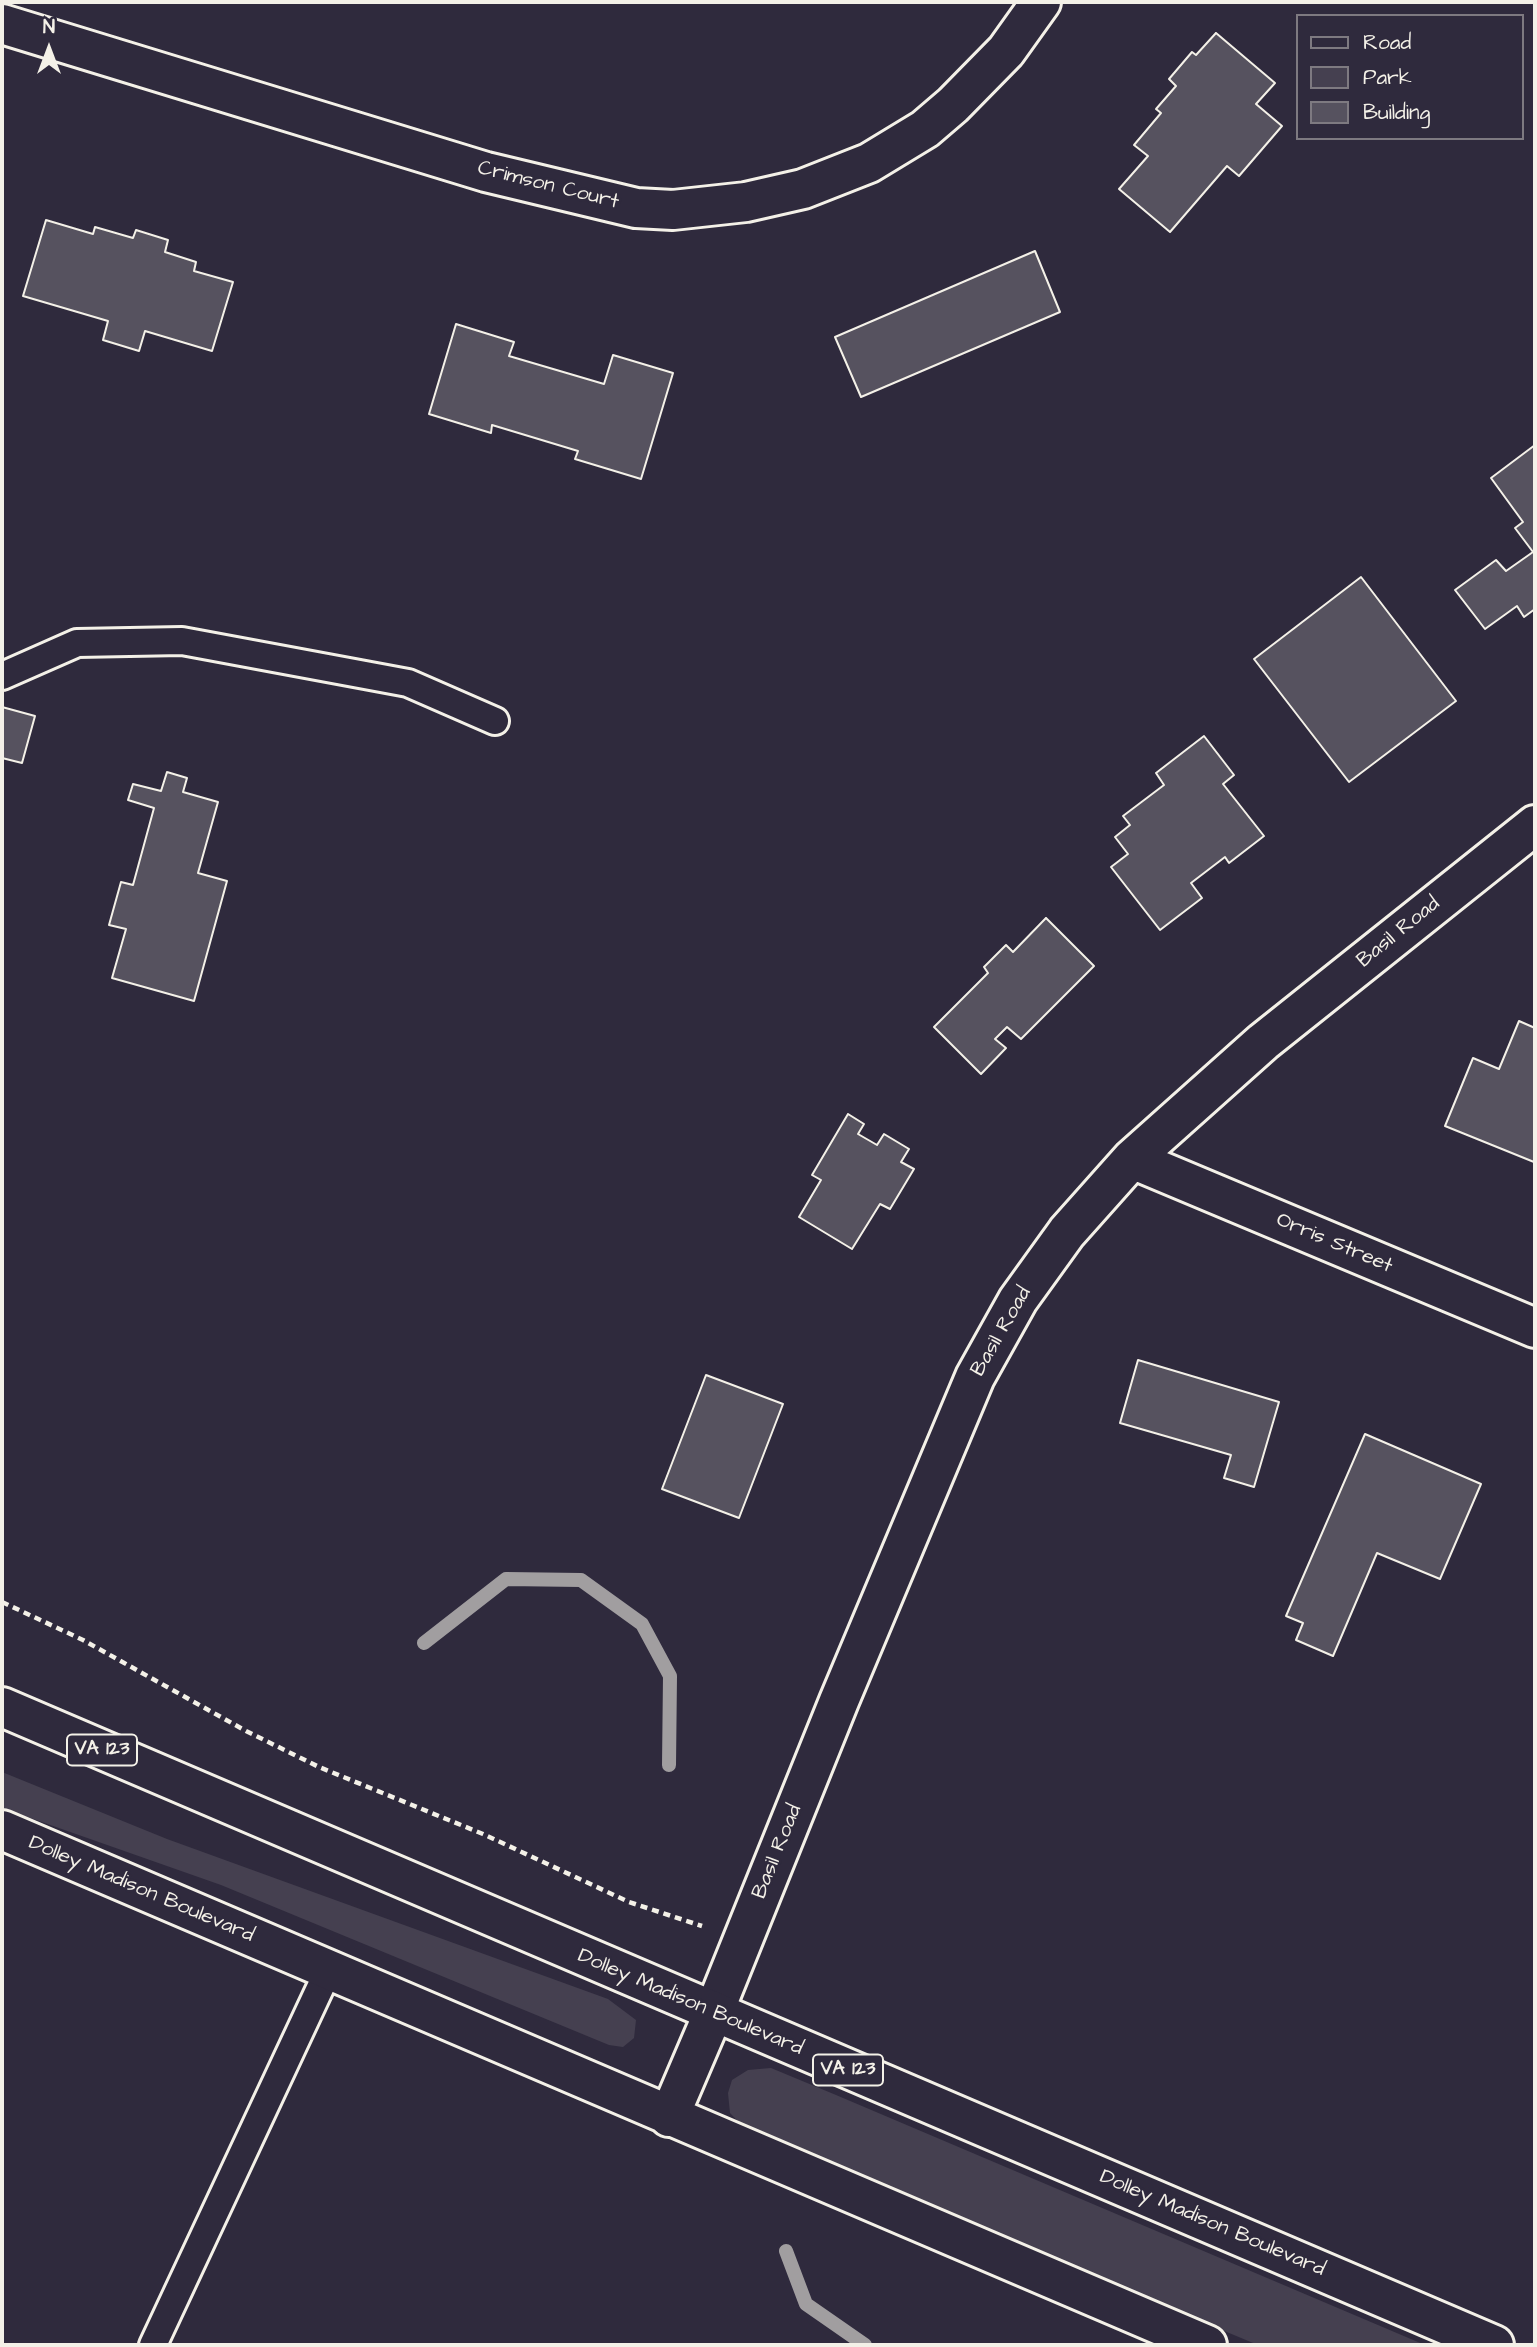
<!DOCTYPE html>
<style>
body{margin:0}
#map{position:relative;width:1537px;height:2347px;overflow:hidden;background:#2f2a3d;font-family:"Architects Daughter",sans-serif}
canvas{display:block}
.frame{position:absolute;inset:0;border:4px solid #f4f1e8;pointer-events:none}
.legend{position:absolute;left:1296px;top:14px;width:228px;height:126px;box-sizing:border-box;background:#2f2a3d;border:2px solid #7e7a81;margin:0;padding:9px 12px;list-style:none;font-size:21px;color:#f4f1e8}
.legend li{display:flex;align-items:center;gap:14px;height:35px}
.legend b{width:35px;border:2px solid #7e7a81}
.north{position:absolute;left:14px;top:14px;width:70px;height:70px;-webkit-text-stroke:5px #2f2a3d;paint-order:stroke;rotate:0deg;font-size:19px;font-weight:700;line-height:28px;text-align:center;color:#f4f1e8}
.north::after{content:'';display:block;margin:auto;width:24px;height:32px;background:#f4f1e8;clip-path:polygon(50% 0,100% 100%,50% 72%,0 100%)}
</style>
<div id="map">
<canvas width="1537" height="2347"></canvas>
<div class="frame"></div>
<ul class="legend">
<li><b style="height:9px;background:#2f2a3d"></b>Road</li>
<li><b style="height:19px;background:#454050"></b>Park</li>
<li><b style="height:19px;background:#56525f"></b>Building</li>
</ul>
<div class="north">N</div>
</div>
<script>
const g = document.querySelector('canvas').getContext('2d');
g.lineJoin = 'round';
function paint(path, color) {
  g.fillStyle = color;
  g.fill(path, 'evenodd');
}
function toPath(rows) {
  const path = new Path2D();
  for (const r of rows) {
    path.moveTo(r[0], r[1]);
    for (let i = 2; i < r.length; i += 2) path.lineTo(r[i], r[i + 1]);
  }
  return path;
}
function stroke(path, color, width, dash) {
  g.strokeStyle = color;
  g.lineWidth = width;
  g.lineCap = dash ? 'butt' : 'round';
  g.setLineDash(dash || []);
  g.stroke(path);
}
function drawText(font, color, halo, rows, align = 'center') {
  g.font = font + ' "Architects Daughter",sans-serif';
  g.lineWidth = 5;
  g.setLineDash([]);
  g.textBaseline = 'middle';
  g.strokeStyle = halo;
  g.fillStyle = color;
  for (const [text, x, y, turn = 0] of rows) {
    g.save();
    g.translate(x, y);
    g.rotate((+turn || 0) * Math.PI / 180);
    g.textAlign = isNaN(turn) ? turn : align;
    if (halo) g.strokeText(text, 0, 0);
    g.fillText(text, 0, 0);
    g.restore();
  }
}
paint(toPath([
 [2,1772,167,1839,608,1999,636,2020,634,2038,623,2047,609,2045,221,1885,2,1808],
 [771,2068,836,2095,1425,2345,1258,2345,750,2134,730,2113,728,2093,732,2080,748,2070]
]), '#454050');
stroke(toPath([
 [424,1643,506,1579,581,1580,642,1624,670,1676,669,1765],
 [786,2251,806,2304,865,2345]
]), '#a19ea0', 14);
const building = toPath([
 [1216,33,1275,83,1256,104,1282,126,1239,176,1227,166,1170,232,1119,189,1148,156,1134,145,1161,113,1156,109,1176,86,1169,79,1192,52,1196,55,1216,33],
 [46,220,93,234,95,227,133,238,136,230,168,240,165,252,196,262,194,271,233,282,212,351,145,331,139,351,103,340,108,321,23,296,46,220],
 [1035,251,1060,312,861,397,835,337,1035,251],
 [456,324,514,342,509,356,604,384,613,355,673,373,641,479,575,459,578,451,492,425,491,433,429,414,456,324],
 [1535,445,1535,609,1524,617,1517,606,1485,629,1455,590,1496,560,1506,571,1533,552,1515,528,1523,522,1491,478,1535,445],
 [1361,577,1456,701,1349,782,1254,659,1361,577],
 [2,707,35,716,22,763,2,758,2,707],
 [1204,736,1234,775,1223,784,1264,836,1229,863,1225,857,1191,883,1202,898,1160,930,1111,867,1128,854,1115,837,1130,825,1123,816,1164,785,1156,773,1204,736],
 [167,772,187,778,183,792,218,802,198,873,227,881,194,1001,112,978,126,929,109,925,121,882,133,885,154,808,128,800,133,784,161,791,167,772],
 [1046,918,1094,966,1021,1039,1007,1027,995,1039,1006,1048,981,1074,934,1027,988,973,984,967,1006,945,1013,952,1046,918],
 [1519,1021,1535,1028,1534,1162,1445,1126,1473,1058,1499,1069,1519,1021],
 [848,1114,864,1124,858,1134,877,1145,884,1134,909,1149,901,1162,914,1169,890,1209,880,1204,852,1249,799,1217,821,1180,812,1175,848,1114],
 [1138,1360,1279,1402,1254,1487,1224,1478,1231,1455,1120,1423,1138,1360],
 [706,1375,783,1404,739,1518,662,1489,706,1375],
 [1365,1434,1481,1484,1440,1579,1377,1553,1333,1656,1296,1640,1303,1623,1286,1616,1365,1434]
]);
paint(building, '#56525f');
stroke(building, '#f4f1e8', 2);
const service = toPath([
 [2,676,77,643,182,641,408,683,495,721],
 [153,2345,329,1969]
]);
const minor = toPath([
 [2,24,486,172,636,208,673,210,746,202,803,189,869,163,925,129,953,105,1006,51,1041,2],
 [1132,1159,1535,1328],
 [713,2014,839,1701,975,1377,1018,1300,1067,1232,1132,1159,1263,1042,1535,825]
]);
const primary = toPath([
 [2,1707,1494,2345],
 [2,1830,1207,2345],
 [669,2117,713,2014]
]);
stroke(service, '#f4f1e8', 32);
stroke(minor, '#f4f1e8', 44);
stroke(primary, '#f4f1e8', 44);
stroke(toPath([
 [2,1602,83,1640,246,1731,319,1767,483,1834,629,1902,702,1926]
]), '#f4f1e8', 4.5, [7, 5]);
stroke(service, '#2f2a3d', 26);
stroke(minor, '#2f2a3d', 38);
stroke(primary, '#2f2a3d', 38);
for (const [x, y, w] of [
 [102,1750,70],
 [848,2070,70]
]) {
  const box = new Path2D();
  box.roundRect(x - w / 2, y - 15.5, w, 31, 5);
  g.fillStyle = '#2f2a3d';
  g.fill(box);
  stroke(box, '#f4f1e8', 2);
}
drawText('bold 19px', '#f4f1e8', null, [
 ["VA 123",102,1750],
 ["VA 123",848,2070]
]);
drawText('21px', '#f4f1e8', '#2f2a3d', [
 ["Crimson Court",548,186,14],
 ["Basil Road",1399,933,-39],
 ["Orris Street",1334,1244,23],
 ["Basil Road",1002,1332,-60],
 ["Basil Road",778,1852,-68],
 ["Dolley Madison Boulevard",141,1890,23],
 ["Dolley Madison Boulevard",690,2003,23],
 ["Dolley Madison Boulevard",1212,2224,23]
]);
</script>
